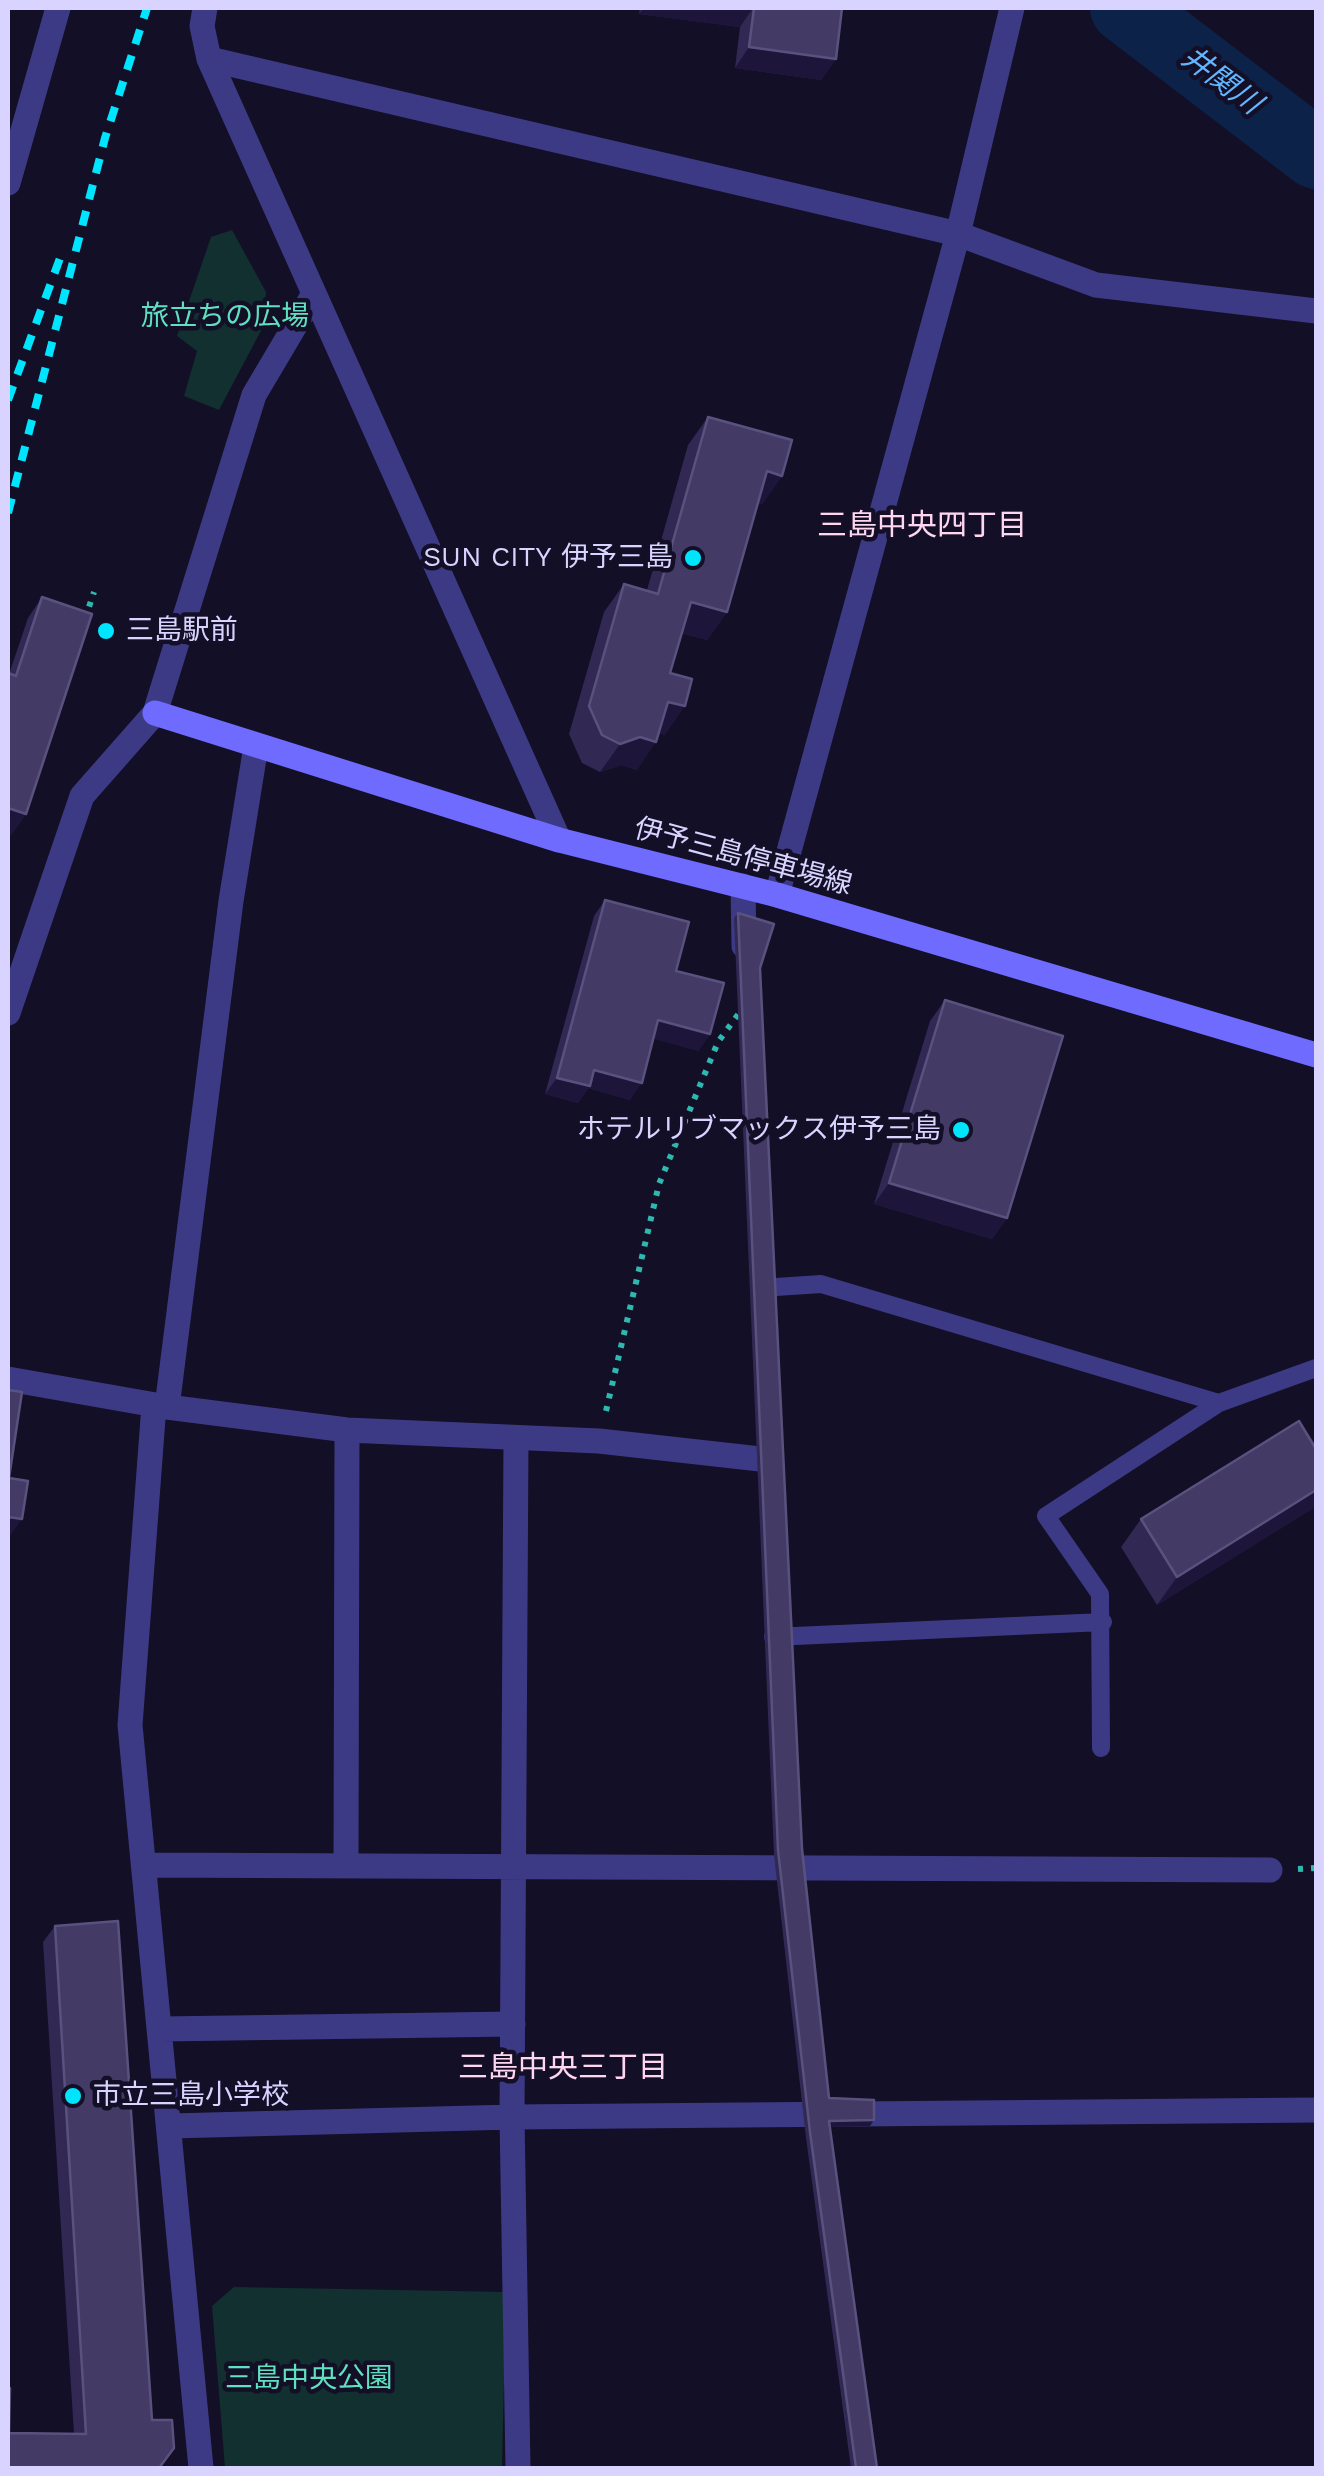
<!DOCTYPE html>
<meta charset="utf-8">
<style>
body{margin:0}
#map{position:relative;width:1324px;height:2476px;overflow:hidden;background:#130f26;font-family:"Work Sans",sans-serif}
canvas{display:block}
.frame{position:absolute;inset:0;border:10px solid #d9d4ff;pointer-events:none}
</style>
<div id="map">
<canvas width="1324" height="2476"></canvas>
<div class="frame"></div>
</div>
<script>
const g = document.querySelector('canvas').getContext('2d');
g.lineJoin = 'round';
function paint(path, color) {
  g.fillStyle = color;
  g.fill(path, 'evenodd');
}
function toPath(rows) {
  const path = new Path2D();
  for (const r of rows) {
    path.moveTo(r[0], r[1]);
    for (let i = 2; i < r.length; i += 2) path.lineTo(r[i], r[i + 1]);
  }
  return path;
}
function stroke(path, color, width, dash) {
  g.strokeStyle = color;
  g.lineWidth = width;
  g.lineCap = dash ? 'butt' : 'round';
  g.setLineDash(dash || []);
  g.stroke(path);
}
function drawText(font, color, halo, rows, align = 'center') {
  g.font = font + ' "Work Sans","Noto Sans JP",sans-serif';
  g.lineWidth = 9;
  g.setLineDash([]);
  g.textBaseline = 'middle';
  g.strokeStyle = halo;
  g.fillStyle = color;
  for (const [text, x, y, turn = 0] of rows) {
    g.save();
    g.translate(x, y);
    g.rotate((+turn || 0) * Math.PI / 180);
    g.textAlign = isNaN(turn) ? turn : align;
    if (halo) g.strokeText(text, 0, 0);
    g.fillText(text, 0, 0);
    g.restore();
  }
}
paint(toPath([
 [232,230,266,292,264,325,219,410,184,396,197,351,177,336,211,237],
 [234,2287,506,2292,502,2468,225,2468,212,2306]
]), '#12302f');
stroke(toPath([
 [1125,8,1316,154]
]), '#0c2248', 70);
stroke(toPath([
 [85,619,94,592],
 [606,1411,659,1184,718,1042,742,1009],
 [1298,1869,1316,1868]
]), '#2fb8b0', 6, [5, 8]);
stroke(toPath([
 [761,1288,821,1284,1219,1403],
 [773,1637,1103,1622],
 [1101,1748,1100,1594,1046,1516,1219,1403,1316,1368]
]), '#3d3a85', 18);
stroke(toPath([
 [205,8,202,26,209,59,559,840],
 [209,59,958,234,1096,285,1316,311],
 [8,183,58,8],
 [743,886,744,946],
 [777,895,958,234,1012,8],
 [8,1013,82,796,155,713,254,395,312,297],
 [8,1379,167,1407,347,1430,599,1441,769,1460],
 [154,1405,130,1725,201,2468],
 [167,1407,231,901,256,746],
 [516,1439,512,2117,518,2468],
 [145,1865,1270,1870],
 [346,1866,347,1430],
 [161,2029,513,2024],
 [171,2126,512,2117,1316,2110]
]), '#3d3a85', 25);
stroke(toPath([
 [155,713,559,840,777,895,1316,1055]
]), '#6f6bff', 25);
stroke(toPath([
 [8,400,63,250],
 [8,513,105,138,147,8]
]), '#00e5ff', 8, [15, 12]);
paint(toPath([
 [640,8,842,8,836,59,821,80,735,68,740,27,639,14],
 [708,417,782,476,762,504,758,503,727,612,707,640,681,633,670,673,665,735,659,733,637,770,621,765,600,772,582,763,569,734,604,612,624,584,647,590,688,445],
 [42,597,26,814,11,835,9,674,28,618],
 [605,900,676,971,710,1034,698,1051,654,1038,630,1100,588,1088,578,1103,545,1094,594,916],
 [738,913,760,968,802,1849,829,2098,870,2126,830,2127,877,2468,851,2468,806,2138,774,1855,734,918],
 [945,1000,1007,1218,992,1239,874,1204,930,1021],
 [1316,1449,1315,1507,1157,1605,1121,1547,1141,1519],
 [55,1926,152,2420,8,2468,9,2433,74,2434,43,1942]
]), '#312854');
paint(toPath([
 [644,8,753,8,740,27,639,14],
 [749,47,836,59,821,80,735,68],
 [767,471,782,476,762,504,747,500],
 [691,602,727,612,707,640,671,630],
 [668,702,685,706,665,735,649,730],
 [640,737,656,742,637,770,621,765,600,772,620,744],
 [8,808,26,814,11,835,8,834],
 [658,1020,710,1034,698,1051,647,1037],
 [594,1070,642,1083,630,1100,588,1088,578,1103,545,1094,557,1078],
 [889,1183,1007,1218,992,1239,874,1204],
 [1316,1490,1315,1507,1157,1605,1177,1577],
 [8,1517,22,1519,8,1539],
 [874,2120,870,2126,825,2127,829,2121]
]), '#1d163a');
const building = toPath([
 [754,8,842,8,836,59,749,47,754,8],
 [708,417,792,440,782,476,767,471,727,612,691,602,670,673,692,679,685,706,668,702,656,742,640,737,620,744,602,735,589,706,624,584,658,594,708,417],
 [42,597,92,614,26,814,8,808,8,673,16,676,42,597],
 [605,900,689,922,676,971,724,983,710,1034,658,1020,642,1083,594,1070,590,1086,557,1078,605,900],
 [738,913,774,924,760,968,802,1849,829,2098,874,2100,874,2120,829,2121,877,2468,856,2468,810,2132,778,1850,738,913],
 [945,1000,1063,1036,1007,1218,889,1183,945,1000],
 [8,1390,22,1392,9,1478,28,1481,22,1519,8,1517,8,1390],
 [1299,1421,1316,1449,1316,1490,1177,1577,1141,1519,1299,1421],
 [118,1921,152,2420,172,2420,174,2448,159,2468,8,2468,8,2388,10,2388,9,2433,86,2434,55,1926,118,1921]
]);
paint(building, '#433a66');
stroke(building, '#5a527e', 2.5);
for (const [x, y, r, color] of [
 [693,558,10,"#00e5ff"],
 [106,631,10,"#00e5ff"],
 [961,1130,10,"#00e5ff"],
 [73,2096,10,"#00e5ff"]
]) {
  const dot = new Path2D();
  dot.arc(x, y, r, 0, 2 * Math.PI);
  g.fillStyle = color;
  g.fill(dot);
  stroke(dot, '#130f26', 4);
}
drawText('28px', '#5fe0c0', '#130f26', [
 ["旅立ちの広場",225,317],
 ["三島中央公園",309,2379]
]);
drawText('28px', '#d9d4ff', '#130f26', [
 ["SUN CITY 伊予三島",673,558],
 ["三島駅前",126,631,"left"],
 ["ホテルリブマックス伊予三島",941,1130],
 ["市立三島小学校",93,2096,"left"]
], 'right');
drawText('28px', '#d9d4ff', '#130f26', [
 ["伊予三島停車場線",743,857,15]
]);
drawText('italic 30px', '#62b6ff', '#130f26', [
 ["井関川",1221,81,37]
]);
drawText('30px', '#ffd6f0', '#130f26', [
 ["三島中央四丁目",922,526],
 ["三島中央三丁目",563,2068]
]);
</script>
